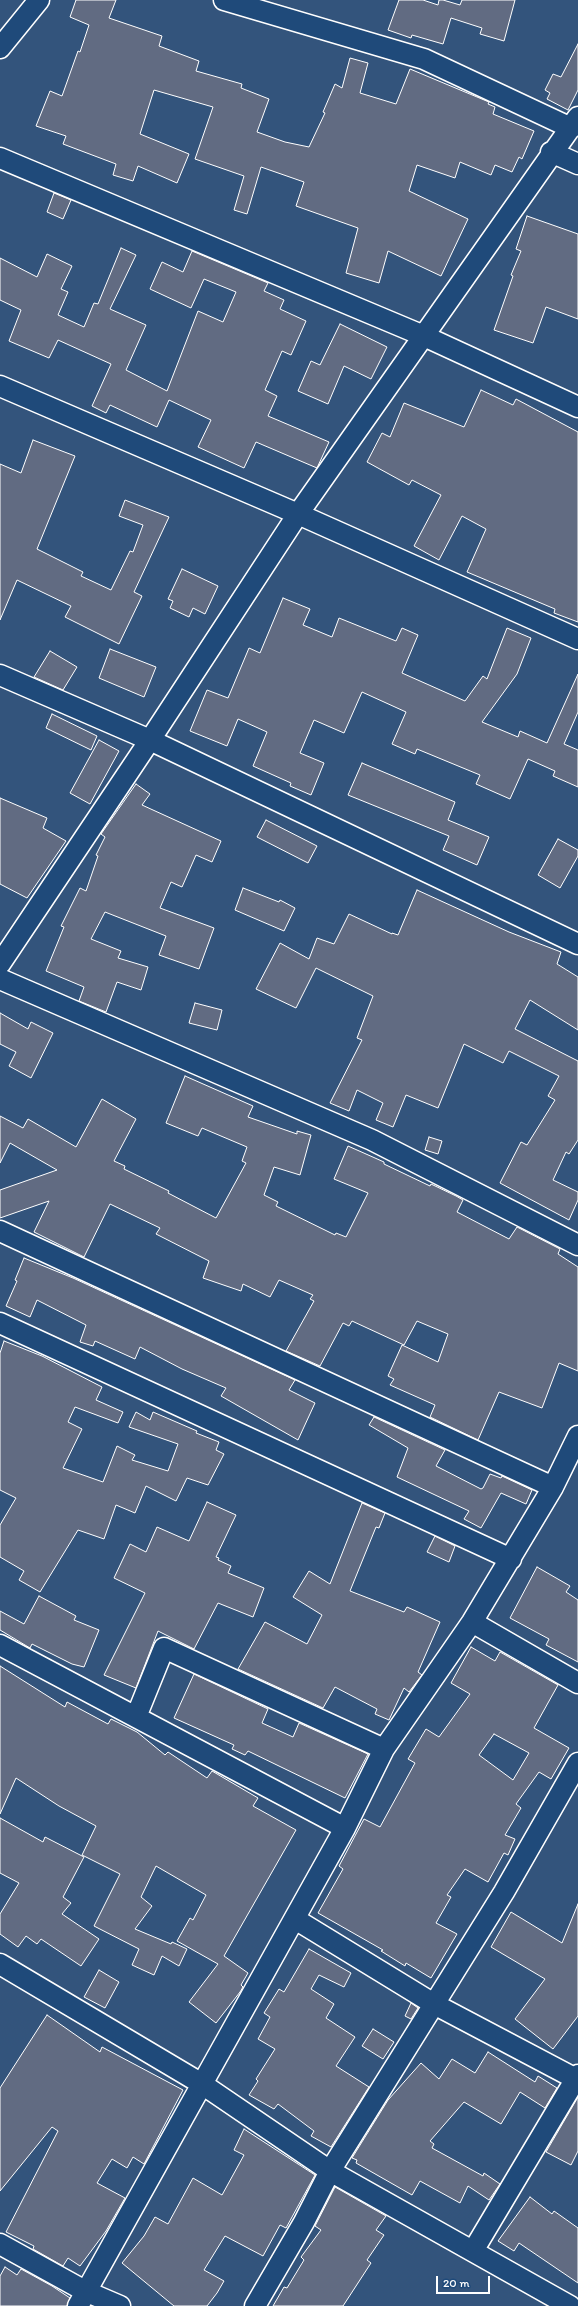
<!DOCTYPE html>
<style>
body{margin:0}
#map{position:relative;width:578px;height:2306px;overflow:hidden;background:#33547c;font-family:Itim,sans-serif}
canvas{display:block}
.scale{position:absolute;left:436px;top:2276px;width:54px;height:18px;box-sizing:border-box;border:2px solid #fff;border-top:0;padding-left:5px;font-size:12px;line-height:14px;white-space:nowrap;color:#fff;-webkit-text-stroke:3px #1f4a7a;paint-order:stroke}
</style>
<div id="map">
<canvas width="578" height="2306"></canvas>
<div class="scale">20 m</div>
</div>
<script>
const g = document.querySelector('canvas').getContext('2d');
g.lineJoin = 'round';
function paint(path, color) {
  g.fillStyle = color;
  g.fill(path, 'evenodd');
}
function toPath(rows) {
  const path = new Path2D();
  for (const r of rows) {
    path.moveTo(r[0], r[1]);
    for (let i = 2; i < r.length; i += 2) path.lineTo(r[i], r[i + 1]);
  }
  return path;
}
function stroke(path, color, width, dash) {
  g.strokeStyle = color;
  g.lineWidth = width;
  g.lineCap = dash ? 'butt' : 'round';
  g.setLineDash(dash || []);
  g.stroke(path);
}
const building = toPath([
 [76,0,116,0,109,18,162,36,159,46,199,61,196,71,242,84,241,88,269,99,257,132,285,142,309,147,325,113,323,112,335,84,342,88,350,58,368,63,360,93,396,104,410,69,489,102,488,104,495,107,493,114,534,131,522,159,519,157,512,172,495,165,491,175,460,162,455,178,417,165,409,191,468,219,441,276,388,251,379,283,346,273,358,228,296,206,304,182,261,167,247,214,234,210,244,176,195,159,213,107,154,90,140,134,189,154,177,183,138,166,133,181,113,175,116,164,63,144,66,136,36,126,50,91,62,96,78,51,80,52,89,25,70,17,76,0],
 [399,0,423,0,438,5,439,0,443,0,460,5,462,0,515,0,504,41,480,34,482,28,451,18,443,44,412,35,411,38,388,30,399,0],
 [578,44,578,90,568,110,547,99,550,93,545,90,553,74,561,77,578,44],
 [54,193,71,200,63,219,47,212,54,193],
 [527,216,578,234,578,319,546,307,533,343,494,330,513,276,511,275,521,251,516,249,527,216],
 [121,248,136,255,110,309,146,325,126,370,167,391,198,311,223,322,236,292,204,279,191,308,150,289,162,262,183,272,192,251,268,283,264,291,284,300,280,309,306,321,291,355,282,351,265,390,277,396,268,416,329,442,317,468,256,442,244,468,198,447,211,420,169,400,157,427,110,405,106,413,92,406,111,364,58,340,49,358,9,341,21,310,0,300,0,258,37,277,47,254,72,266,61,289,68,292,58,315,84,327,94,303,98,304,121,248],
 [340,324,387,347,371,379,344,366,328,404,298,391,311,361,320,365,340,324],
 [481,390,513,405,516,399,578,432,578,622,554,613,555,609,467,572,486,529,462,516,439,560,414,546,441,495,412,480,409,485,367,462,382,433,390,437,404,403,464,427,481,390],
 [33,440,75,456,37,549,83,572,81,576,111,590,130,551,133,552,143,525,119,516,125,500,169,517,134,592,142,596,119,644,65,617,71,606,17,580,0,620,0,464,21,473,33,440],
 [182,569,218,586,205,614,193,608,189,617,170,608,173,601,168,599,182,569],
 [283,598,310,609,303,625,332,637,339,618,396,641,402,628,418,635,402,673,465,701,483,676,487,679,507,628,531,638,517,674,482,722,518,737,520,731,547,743,578,674,578,712,564,744,578,750,578,787,553,776,555,771,528,759,510,799,476,784,480,775,417,749,415,754,392,744,406,712,362,692,344,733,314,720,300,753,324,763,311,795,290,786,291,783,253,766,267,732,238,719,227,746,190,731,207,690,228,698,249,648,260,653,283,598],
 [110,649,156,667,144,697,99,678,110,649],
 [50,651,77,667,63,690,34,677,50,651],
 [52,714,97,736,91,750,46,728,52,714],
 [99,740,119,751,90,804,70,793,99,740],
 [362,763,455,802,448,820,489,837,477,865,443,850,449,836,348,795,362,763],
 [136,784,150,794,142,805,221,841,212,862,196,855,182,887,171,882,160,908,214,928,199,969,159,955,166,936,105,912,91,939,121,951,118,958,148,967,141,990,117,982,106,1012,79,1001,84,987,46,971,64,927,61,926,80,888,86,891,98,856,96,855,105,837,101,834,136,784],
 [0,798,47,818,43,828,66,841,27,898,0,884,0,798],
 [266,820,317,846,308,863,257,837,266,820],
 [558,839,578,850,578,856,560,888,538,875,558,839],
 [243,888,279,902,280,900,295,908,284,931,235,910,243,888],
 [417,890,509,932,561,952,557,964,578,977,578,1030,530,1000,515,1029,578,1061,578,1140,569,1154,566,1152,553,1180,578,1192,578,1200,569,1220,500,1183,521,1142,527,1145,555,1100,548,1096,559,1076,509,1051,503,1063,464,1044,438,1108,406,1095,393,1127,376,1120,383,1103,357,1090,349,1111,330,1103,362,1040,357,1038,373,996,316,968,296,1008,256,989,280,943,309,959,317,938,334,944,349,914,392,934,392,933,398,935,417,890],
 [195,1003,222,1010,217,1030,189,1023,195,1003],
 [0,1013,28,1029,31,1022,53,1033,31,1078,9,1066,16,1052,0,1044,0,1013],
 [185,1076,253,1106,248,1117,297,1134,297,1131,311,1135,300,1175,274,1167,264,1195,278,1202,276,1206,335,1235,336,1233,346,1237,368,1193,334,1179,348,1146,384,1162,384,1164,430,1186,431,1184,456,1196,463,1200,457,1212,509,1239,517,1227,560,1249,558,1254,578,1267,578,1371,559,1363,542,1408,499,1392,478,1440,430,1417,435,1405,390,1385,394,1379,388,1376,402,1345,438,1362,448,1334,417,1321,404,1345,352,1321,349,1326,343,1323,320,1366,286,1351,314,1301,310,1299,313,1295,279,1280,270,1297,243,1284,241,1291,203,1278,209,1261,156,1234,160,1228,110,1204,84,1257,34,1232,49,1201,0,1218,0,1190,57,1170,10,1143,0,1163,0,1116,23,1128,28,1119,76,1147,102,1099,136,1119,114,1161,125,1166,124,1169,169,1191,168,1193,216,1218,246,1163,242,1161,247,1147,202,1128,198,1136,166,1123,185,1076],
 [429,1137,442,1141,438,1154,425,1150,429,1137],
 [24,1258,73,1278,295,1380,289,1390,315,1403,298,1440,221,1396,226,1388,182,1369,140,1347,135,1359,95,1341,93,1346,80,1342,86,1325,37,1300,30,1317,6,1306,17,1281,15,1280,24,1258],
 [4,1341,42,1356,102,1387,96,1400,123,1412,118,1423,75,1407,68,1422,82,1429,63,1468,103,1482,117,1446,135,1455,132,1460,168,1471,178,1444,129,1427,136,1412,150,1420,153,1412,197,1431,196,1433,219,1442,216,1450,224,1454,208,1485,187,1478,176,1501,146,1486,135,1513,116,1505,104,1539,78,1530,40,1592,19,1580,24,1571,0,1557,0,1525,16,1498,0,1490,0,1353,4,1341],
 [374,1417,445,1450,436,1466,481,1489,483,1488,490,1474,501,1478,502,1476,532,1490,526,1504,501,1493,481,1528,464,1519,469,1511,397,1477,408,1448,369,1425,374,1417],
 [207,1502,236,1515,216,1557,219,1558,218,1560,231,1566,228,1573,264,1588,253,1617,218,1603,194,1649,158,1631,136,1688,104,1675,145,1593,114,1578,130,1544,146,1552,157,1527,189,1541,207,1502],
 [362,1503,385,1513,379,1528,376,1527,350,1591,404,1612,407,1607,440,1622,418,1672,422,1675,409,1692,404,1688,389,1720,375,1714,377,1709,335,1687,323,1708,238,1669,265,1622,307,1644,322,1615,293,1597,309,1571,330,1584,362,1503],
 [435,1536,455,1546,449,1562,427,1552,435,1536],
 [537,1567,570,1586,566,1592,578,1600,578,1662,546,1645,549,1639,510,1618,537,1567],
 [39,1596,76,1616,74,1620,99,1630,84,1667,72,1664,32,1644,30,1648,0,1630,0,1611,24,1624,39,1596],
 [471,1647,495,1661,500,1652,558,1685,534,1728,569,1748,551,1779,539,1772,516,1804,521,1808,505,1835,515,1839,508,1855,504,1853,488,1882,465,1869,447,1895,451,1897,436,1923,457,1934,431,1978,406,1963,405,1966,381,1951,383,1950,318,1913,343,1869,339,1866,364,1819,380,1827,415,1763,408,1759,426,1729,439,1737,470,1694,451,1683,471,1647],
 [494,1734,529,1753,513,1780,479,1755,494,1734],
 [0,1666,65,1707,67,1702,108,1724,111,1719,137,1732,165,1755,168,1752,207,1778,212,1771,258,1798,253,1806,296,1830,224,1956,248,1973,241,1985,243,1987,240,1992,216,2023,189,2002,218,1964,177,1941,190,1918,193,1920,206,1895,156,1866,141,1897,152,1906,135,1929,171,1944,172,1942,187,1949,179,1966,162,1956,154,1975,132,1965,139,1949,94,1926,120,1874,82,1855,96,1826,59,1806,16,1778,0,1814,0,1666],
 [194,1674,268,1709,262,1723,293,1737,299,1723,368,1754,345,1798,248,1751,245,1755,232,1749,234,1745,174,1718,194,1674],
 [0,1818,43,1842,45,1837,84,1857,63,1897,71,1903,62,1914,99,1939,81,1966,41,1939,37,1944,26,1936,18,1947,0,1934,0,1914,19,1883,0,1873,0,1818],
 [578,1904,578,2016,553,2049,515,2019,545,1979,491,1947,511,1912,562,1943,578,1904],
 [309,1949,351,1973,344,1987,319,1975,311,1989,334,2004,326,2018,355,2037,336,2066,369,2087,331,2147,311,2136,314,2131,278,2104,274,2109,249,2095,258,2081,256,2079,275,2049,258,2039,270,2017,264,2013,279,1989,284,1992,309,1949],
 [99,1970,119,1982,105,2008,84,1997,99,1970],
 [411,2003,418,2008,411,2019,405,2016,411,2003],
 [47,2015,100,2052,102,2047,183,2090,144,2164,133,2157,127,2168,112,2159,97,2183,125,2198,106,2231,80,2266,68,2258,63,2266,33,2249,34,2246,6,2232,58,2131,52,2127,0,2191,0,2088,47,2015],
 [373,2029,394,2042,383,2059,362,2046,373,2029],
 [488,2052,535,2082,538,2076,557,2088,545,2108,520,2092,501,2124,464,2102,430,2141,434,2144,432,2148,483,2176,484,2173,500,2184,489,2200,468,2186,460,2203,420,2181,412,2195,356,2163,357,2160,352,2158,388,2100,421,2063,439,2079,452,2059,475,2073,488,2052],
 [578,2097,578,2151,571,2165,546,2152,578,2097],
 [244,2129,315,2175,286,2228,280,2225,263,2256,225,2236,204,2270,224,2281,217,2293,207,2306,174,2306,122,2263,144,2236,155,2217,168,2224,193,2178,222,2195,244,2155,234,2150,244,2129],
 [335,2187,386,2216,376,2230,384,2235,367,2260,371,2263,343,2306,273,2306,284,2287,287,2288,304,2260,301,2257,321,2230,315,2226,335,2187],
 [530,2197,552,2214,554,2211,578,2228,578,2283,519,2243,514,2251,498,2241,530,2197],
 [5,2267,17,2275,21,2269,52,2286,70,2298,67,2306,0,2306,0,2276,5,2267]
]);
paint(building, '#616b82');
stroke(building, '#fff', 1);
const street = toPath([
 [224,0,424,59,571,128],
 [0,48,39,0],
 [551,152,578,164],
 [0,158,424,336,578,407],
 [0,386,298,514,578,639],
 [0,675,150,740,578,944],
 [0,964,150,740,298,514,578,117],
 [0,979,372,1140,578,1245],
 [0,1231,553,1487],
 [0,1323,511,1559],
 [472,1622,578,1683],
 [0,1645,345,1828],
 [136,1717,164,1648,384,1749],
 [295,1919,434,2004,578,2080],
 [0,1964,202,2084,330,2171,570,2306],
 [0,2244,85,2291,120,2306],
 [473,2251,578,2075],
 [78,2306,345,1828,384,1749,472,1622,553,1487,578,1436],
 [255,2306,304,2222,330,2171,504,1892,578,1763]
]);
stroke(street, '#fff', 23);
stroke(street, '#1f4a7a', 20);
</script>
